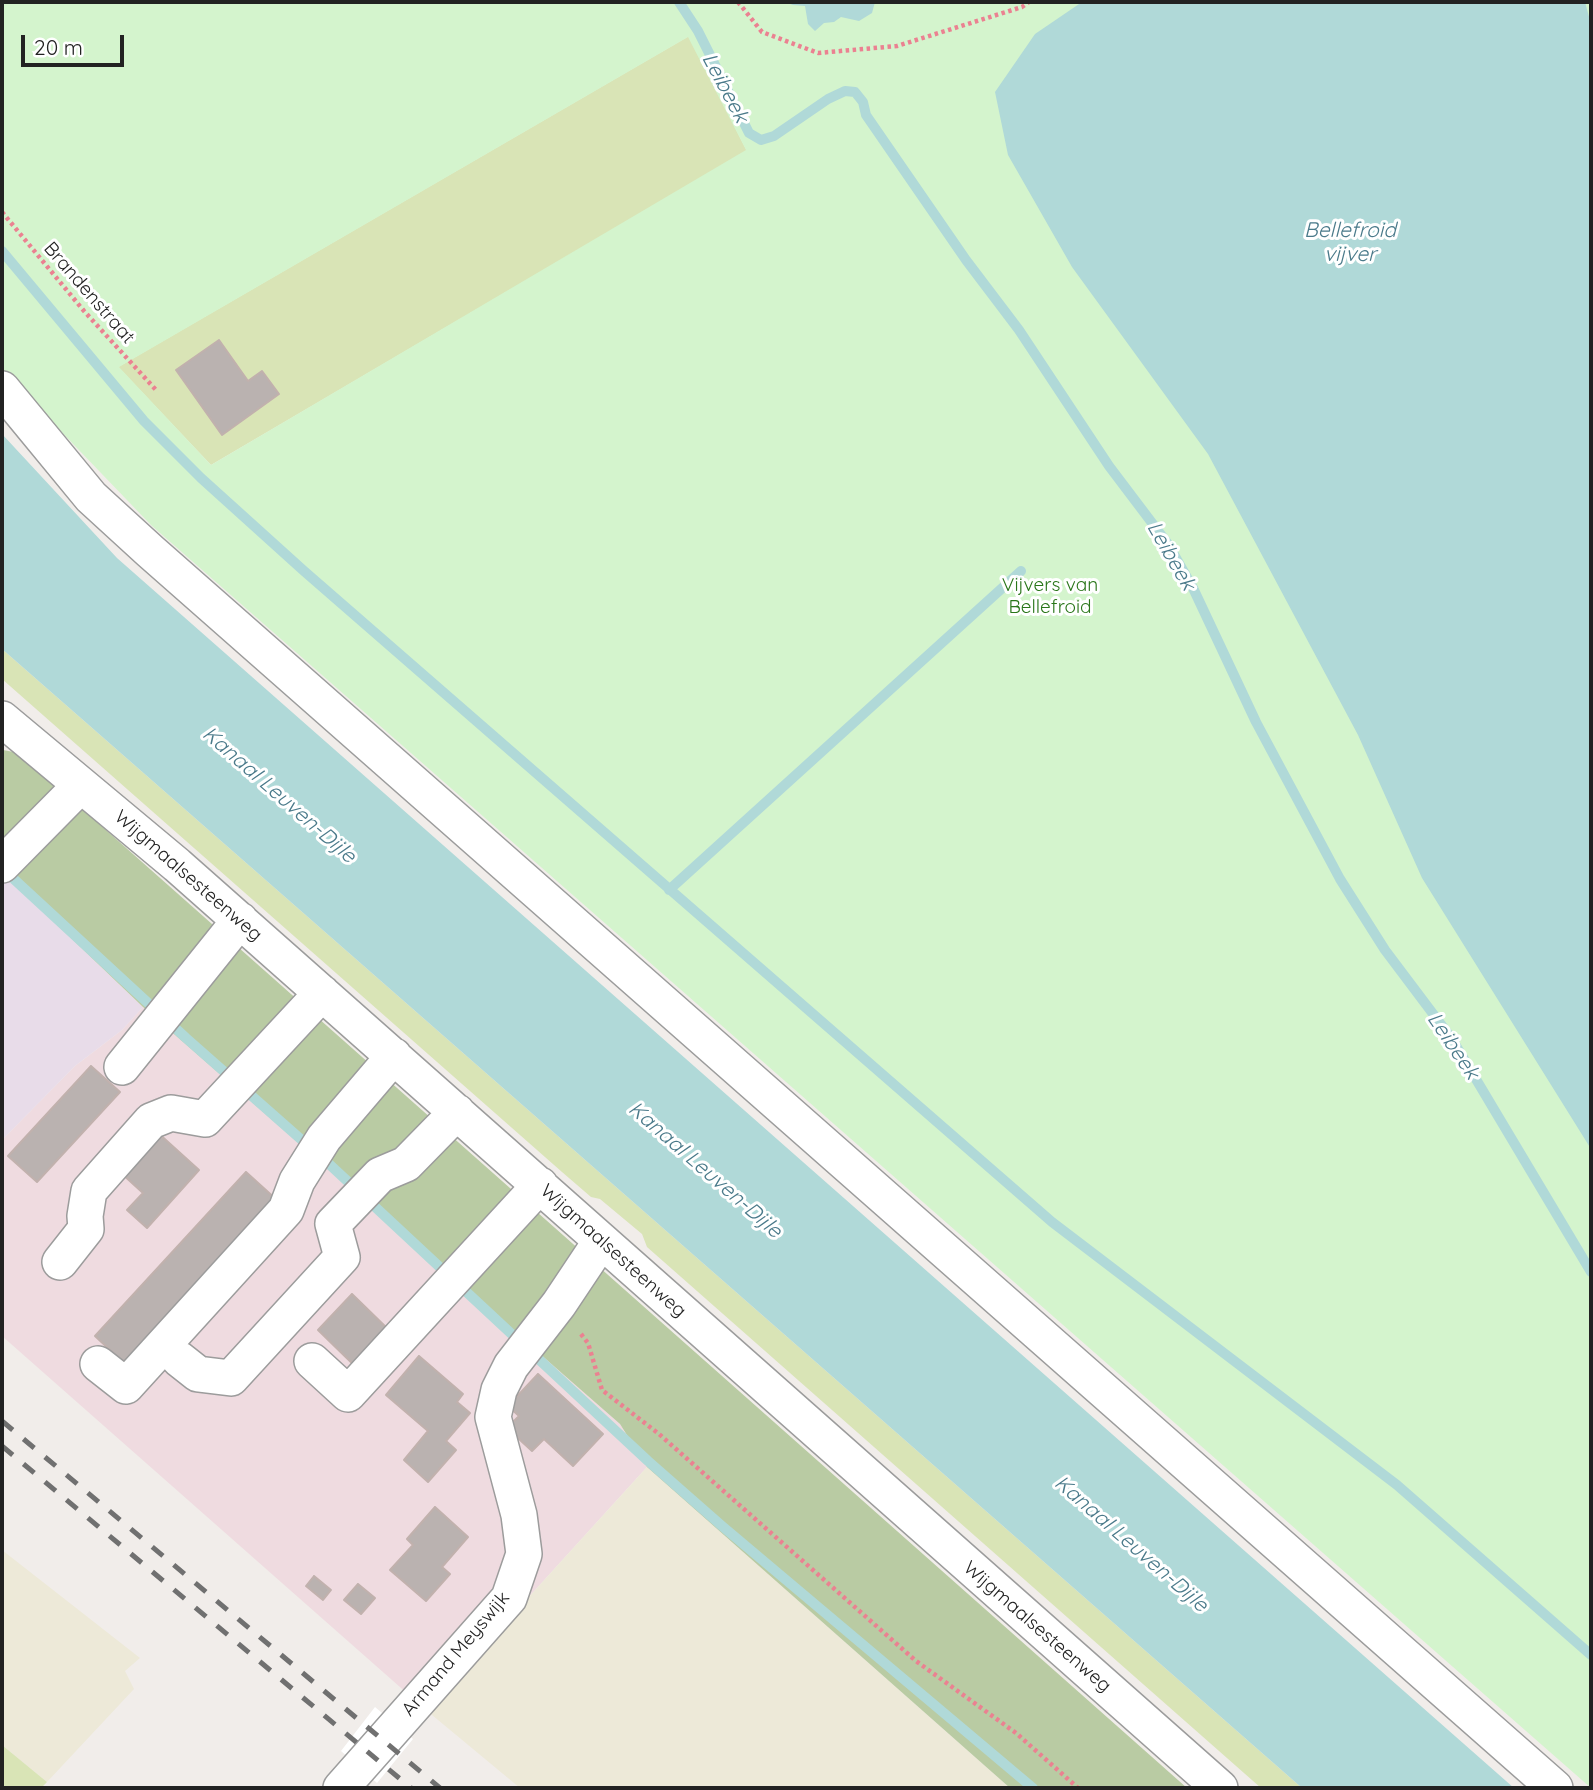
<!DOCTYPE html>
<style>
body{margin:0}
#map{position:relative;width:1593px;height:1790px;overflow:hidden;background:#f1edea;font-family:Quicksand,sans-serif}
canvas{display:block}
.frame{position:absolute;inset:0;border:4px solid #222;pointer-events:none}
.scale{position:absolute;left:21px;top:35px;width:103px;height:32px;box-sizing:border-box;border:4px solid #222;border-top:0;padding-left:9px;font-size:21px;line-height:24px;white-space:nowrap;color:#222;-webkit-text-stroke:5px #fff;paint-order:stroke}
</style>
<div id="map">
<canvas width="1593" height="1790"></canvas>
<div class="frame"></div>
<div class="scale">20 m</div>
</div>
<script>
const g = document.querySelector('canvas').getContext('2d');
g.lineJoin = 'round';
function paint(path, color) {
  g.fillStyle = color;
  g.fill(path, 'evenodd');
}
function toPath(rows) {
  const path = new Path2D();
  for (const r of rows) {
    path.moveTo(r[0], r[1]);
    for (let i = 2; i < r.length; i += 2) path.lineTo(r[i], r[i + 1]);
  }
  return path;
}
function stroke(path, color, width, dash) {
  g.strokeStyle = color;
  g.lineWidth = width;
  g.lineCap = dash ? 'butt' : 'round';
  g.setLineDash(dash || []);
  g.stroke(path);
}
function drawText(font, color, halo, rows, align = 'center') {
  g.font = font + ' Quicksand,sans-serif';
  g.lineWidth = 6;
  g.setLineDash([]);
  g.textBaseline = 'middle';
  g.strokeStyle = halo;
  g.fillStyle = color;
  for (const [text, x, y, turn = 0] of rows) {
    g.save();
    g.translate(x, y);
    g.rotate((+turn || 0) * Math.PI / 180);
    g.textAlign = isNaN(turn) ? turn : align;
    if (halo) g.strokeText(text, 0, 0);
    g.fillText(text, 0, 0);
    g.restore();
  }
}
paint(toPath([
 [143,1007,620,1424,647,1467,426,1710,2,1336,2,1140,75,1066,122,1030]
]), '#efdbe0');
paint(toPath([
 [2,872,143,1007,122,1030,75,1066,2,1140]
]), '#e8dce9');
paint(toPath([
 [647,1467,1010,1788,520,1788,426,1710],
 [2,1550,140,1658,125,1671,134,1689,47,1782,2,1745]
]), '#ede9d8');
paint(toPath([
 [689,36,746,149,758,154,578,250,211,465,118,367],
 [2,649,1302,1788,1261,1788,647,1247,642,1234,600,1199,591,1197,562,1172,2,679],
 [2,1745,47,1782,41,1788,2,1788]
]), '#d9e4b6');
paint(toPath([
 [3,750,19,753,1187,1788,1010,1788,647,1467,620,1424,143,1007,2,872]
]), '#b9cba3');
paint(toPath([
 [2,2,1591,2,1591,1788,151,525,2,370],
 [688,37,746,150,211,465,119,367]
]), '#d4f4cd');
paint(toPath([
 [785,2,875,2,872,13,859,21,841,17,834,22,824,23,815,31,808,24,805,6,793,5],
 [1082,2,1585,2,1591,24,1591,1149,1422,878,1358,735,1208,454,1072,267,1008,155,995,92,1035,34],
 [2,434,117,558,1514,1788,1302,1788,2,649]
]), '#b0d9d8');
paint(toPath([
 [375,1707,413,1739,377,1783,341,1751]
]), '#fff');
stroke(toPath([
 [679,2,698,31,749,133,761,140,774,136,828,99,845,91,855,92,863,102,866,115,966,260,1019,330,1109,466,1168,544,1193,588,1256,722,1340,879,1385,950,1452,1039,1591,1272],
 [2,251,144,421,201,478,304,571,1052,1222,1397,1485,1591,1655],
 [4,870,186,1038,329,1164,648,1461,722,1526,1033,1788],
 [669,890,1021,571]
]), '#b0d9d8', 10);
const building = toPath([
 [219,340,248,381,262,371,279,394,222,435,176,370,219,340],
 [91,1066,120,1092,37,1182,8,1156,91,1066],
 [157,1132,199,1170,147,1228,127,1210,143,1193,120,1172,157,1132],
 [246,1172,278,1201,126,1365,95,1336,246,1172],
 [352,1294,393,1334,359,1370,318,1330,352,1294],
 [419,1356,463,1394,457,1402,470,1413,446,1441,456,1450,428,1482,404,1460,428,1431,386,1395,419,1356],
 [538,1374,603,1434,573,1466,544,1439,532,1451,507,1428,519,1416,508,1406,538,1374],
 [435,1507,468,1537,442,1567,450,1574,426,1601,390,1570,413,1545,407,1539,435,1507],
 [314,1576,331,1590,323,1600,306,1586,314,1576],
 [358,1584,375,1598,361,1614,344,1600,358,1584]
]);
paint(building, '#bab2b0');
stroke(building, '#c1b1ad', 2);
const minor = toPath([
 [2,389,91,497,150,551,1555,1788],
 [2,719,177,865,1220,1788],
 [2,865,81,785],
 [122,1067,240,920],
 [60,1262,86,1229,85,1216,89,1191,151,1121,171,1113,205,1119,322,993],
 [179,1359,198,1374,231,1378,342,1257,333,1224,380,1175,406,1164,457,1112],
 [312,1361,348,1394,540,1185],
 [98,1364,126,1386,286,1210,297,1181,324,1138,394,1056],
 [341,1788,509,1598,524,1554,519,1515,493,1417,499,1390,511,1366,559,1304,601,1241]
]);
stroke(minor, '#9c9c9c', 38);
stroke(toPath([
 [738,2,762,32,818,53,897,46,1022,7,1029,2],
 [2,212,84,311,156,390],
 [581,1334,588,1343,602,1390,659,1434,916,1661,1016,1733,1078,1788]
]), '#eb8191', 4.5, [3.5, 3.5]);
stroke(minor, '#fff', 35);
stroke(toPath([
 [2,1421,440,1788],
 [2,1446,411,1788]
]), '#707070', 5, [14, 14]);
drawText('19px', '#222', '#fff', [
 ["Brandenstraat",89,293,49],
 ["Wijgmaalsesteenweg",188,876,41],
 ["Wijgmaalsesteenweg",613,1251,42],
 ["Wijgmaalsesteenweg",1037,1627,41],
 ["Armand Meyswijk",456,1654,-50]
]);
drawText('19px', '#297619', '#fff', [
 ["Vijvers van",1050,585],
 ["Bellefroid",1050,607]
]);
drawText('italic 21px', '#4a7a8a', '#fff', [
 ["Leibeek",725,88,62],
 ["Bellefroid",1350,231],
 ["vijver",1350,255],
 ["Leibeek",1171,556,60],
 ["Kanaal Leuven-Dijle",279,795,41],
 ["Leibeek",1453,1046,56],
 ["Kanaal Leuven-Dijle",705,1170,41],
 ["Kanaal Leuven-Dijle",1131,1544,41]
]);
</script>
